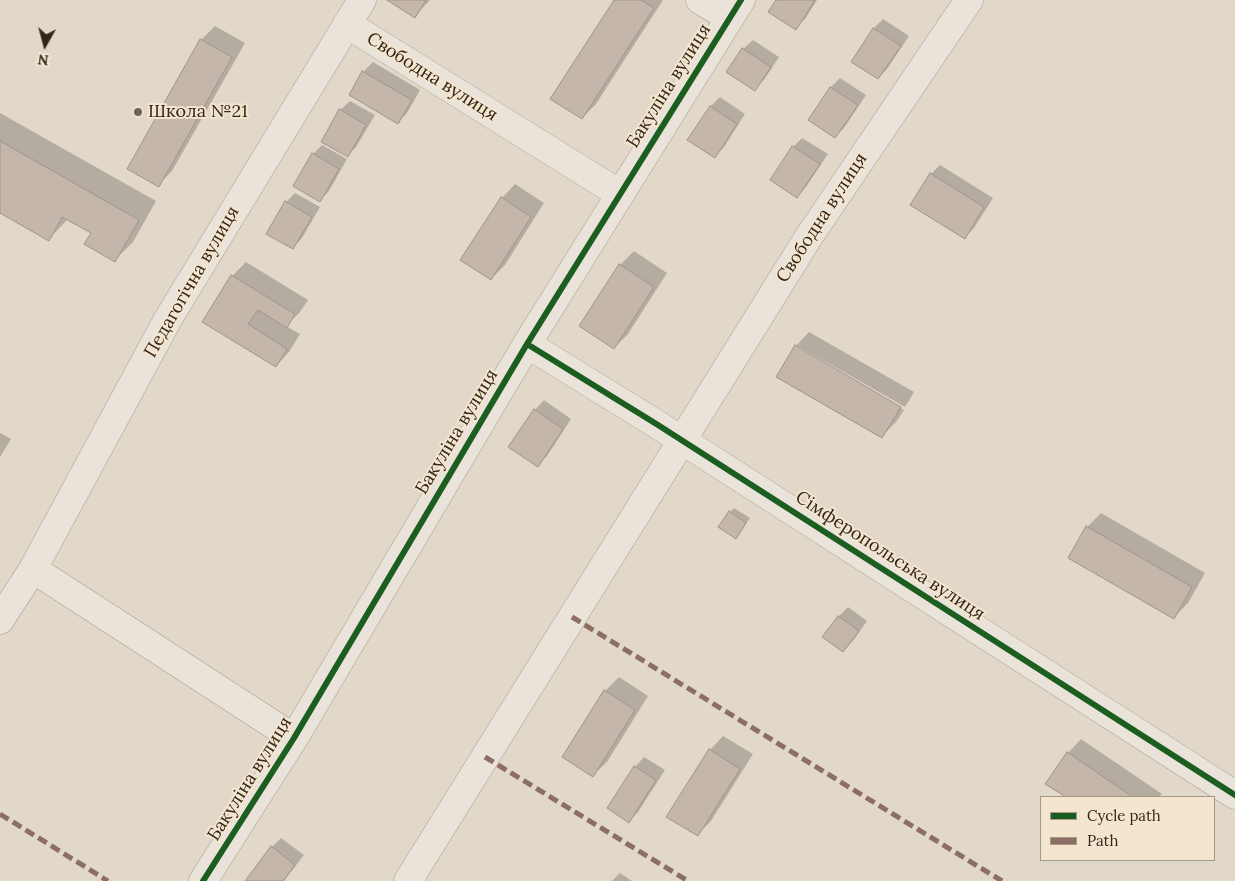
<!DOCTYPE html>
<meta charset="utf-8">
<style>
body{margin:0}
#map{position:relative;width:1235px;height:881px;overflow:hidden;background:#e1d8c9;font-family:Lora,serif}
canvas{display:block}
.legend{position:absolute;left:1040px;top:796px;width:175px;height:65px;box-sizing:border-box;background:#f3e5ce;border:1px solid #a69887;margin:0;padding:6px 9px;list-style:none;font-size:15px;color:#33251c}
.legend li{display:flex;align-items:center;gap:10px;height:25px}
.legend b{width:25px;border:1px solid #a69887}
.north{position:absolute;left:20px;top:20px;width:50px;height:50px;-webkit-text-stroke:4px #f3e5ce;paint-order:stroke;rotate:187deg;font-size:14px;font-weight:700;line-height:20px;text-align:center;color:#33251c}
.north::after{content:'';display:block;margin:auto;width:18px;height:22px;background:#33251c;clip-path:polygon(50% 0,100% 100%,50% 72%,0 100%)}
</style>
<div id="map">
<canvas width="1235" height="881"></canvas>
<ul class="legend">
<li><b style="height:6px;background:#1b5e20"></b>Cycle path</li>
<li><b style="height:6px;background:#8d6e63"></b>Path</li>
</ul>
<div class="north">N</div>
</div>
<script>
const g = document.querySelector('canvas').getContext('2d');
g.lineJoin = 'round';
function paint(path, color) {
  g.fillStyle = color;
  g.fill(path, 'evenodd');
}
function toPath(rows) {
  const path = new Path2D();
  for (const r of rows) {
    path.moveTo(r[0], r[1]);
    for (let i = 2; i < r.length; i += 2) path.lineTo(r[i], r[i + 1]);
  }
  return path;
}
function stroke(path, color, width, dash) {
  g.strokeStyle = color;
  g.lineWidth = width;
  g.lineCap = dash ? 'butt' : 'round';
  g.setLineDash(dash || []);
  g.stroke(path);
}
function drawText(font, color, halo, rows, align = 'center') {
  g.font = font + ' Lora,serif';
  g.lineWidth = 4;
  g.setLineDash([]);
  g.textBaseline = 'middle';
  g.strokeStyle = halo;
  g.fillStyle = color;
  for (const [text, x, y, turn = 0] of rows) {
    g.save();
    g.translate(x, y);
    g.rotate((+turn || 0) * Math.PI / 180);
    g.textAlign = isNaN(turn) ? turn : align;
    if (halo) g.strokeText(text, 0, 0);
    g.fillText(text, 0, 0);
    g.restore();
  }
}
paint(toPath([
 [389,0,430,0,414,17],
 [616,0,663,0,596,104,582,118],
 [777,0,817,0,805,19,795,28],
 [883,19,909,36,887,69,878,78,853,61,874,28],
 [215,26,245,43,172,171,158,185,201,40],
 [753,40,779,57,764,80,754,89,743,49],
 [373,62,420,90,407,113,398,122,350,94,363,72],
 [840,78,866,95,844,128,835,137,810,120,831,87],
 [720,97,745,114,724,147,715,156,711,106],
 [350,101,375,115,356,147,347,156,340,110],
 [0,113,156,201,133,242,115,260,92,232,68,219,49,239,0,211],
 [802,138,828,154,806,187,797,196,793,147],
 [322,145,347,159,329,191,320,200,313,154],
 [940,165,993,198,974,228,965,237,931,174],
 [515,184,544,203,505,265,491,279,502,198],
 [295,193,320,207,302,238,293,248,286,202],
 [634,251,667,273,628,334,614,348,620,265],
 [246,262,308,300,300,312,286,326,300,334,289,352,276,366,204,321,232,276],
 [809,332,914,392,905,407,798,346,798,348,904,410,896,422,882,436,778,376,796,346],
 [544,400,571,419,547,456,537,465,535,410],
 [0,433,11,439,0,457],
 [734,508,750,518,740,533,736,537,730,512],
 [1101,513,1205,573,1188,603,1174,617,1070,557,1087,527],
 [848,607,867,621,852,642,843,651,824,637,839,616],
 [619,677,648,696,607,762,593,775,605,691],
 [723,736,753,754,711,821,697,835,710,750],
 [1081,739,1162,794,1159,797,1068,797,1047,783,1068,753],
 [644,757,665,770,638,812,629,821,635,767],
 [281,838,304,855,284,881,246,881,272,847],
 [620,873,632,881,612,881]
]), '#0003');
const building = toPath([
 [387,0,426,0,415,18,387,0],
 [614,0,641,0,654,8,582,119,550,99,614,0],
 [776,0,815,0,796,30,768,12,776,0],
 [873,28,901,46,878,79,851,62,873,28],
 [200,39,232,57,159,187,127,169,200,39],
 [742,48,771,67,755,91,726,72,742,48],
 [362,71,412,100,398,124,349,95,362,71],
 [830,87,858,105,835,138,808,120,830,87],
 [710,106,737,124,715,158,687,140,710,106],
 [339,109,366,125,348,157,321,142,339,109],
 [0,141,139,220,115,262,84,244,91,233,62,217,49,241,0,213,0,141],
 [792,146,820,164,797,198,770,180,792,146],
 [312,153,339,169,320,202,293,186,312,153],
 [930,173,984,207,965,239,910,205,930,173],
 [501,197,531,217,491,280,460,260,501,197],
 [285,201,312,217,293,249,266,234,285,201],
 [619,264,654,287,614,349,579,326,619,264],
 [231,275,295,314,287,328,258,310,248,324,287,349,276,367,202,322,231,275],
 [795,345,901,407,882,438,776,377,795,345],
 [534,409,563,429,538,467,508,447,534,409],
 [729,511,746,523,736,539,718,527,729,511],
 [1086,526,1192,587,1174,619,1068,558,1086,526],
 [838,616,859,631,843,652,822,637,838,616],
 [604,690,635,710,593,777,562,757,604,690],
 [709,749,740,769,698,836,666,817,709,749],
 [1067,752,1133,797,1066,797,1045,784,1067,752],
 [634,766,656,780,629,823,607,808,634,766],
 [271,846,295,865,283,881,245,881,271,846]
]);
paint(building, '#c4b6aa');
stroke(building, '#a19389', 1);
const minor = toPath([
 [700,0,730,18],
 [347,24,620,194],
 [527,344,658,425,1235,795],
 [33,569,294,738],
 [0,620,33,569,168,319,362,0],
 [203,881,294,738,527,344,741,0],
 [408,881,808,238,969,0]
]);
stroke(minor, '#a69d93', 29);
stroke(minor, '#eae3da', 28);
stroke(toPath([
 [572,617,1002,881],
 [485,757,688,881],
 [0,814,108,881]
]), '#8d6e63', 5, [10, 5]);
stroke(toPath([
 [527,344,658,425,1235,795],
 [203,881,294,738,527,344,741,0]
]), '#1b5e20', 6);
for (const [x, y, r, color] of [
 [138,112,5,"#706459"]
]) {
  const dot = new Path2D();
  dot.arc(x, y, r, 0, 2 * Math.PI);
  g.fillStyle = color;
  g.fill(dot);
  stroke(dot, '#f3e5ce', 2);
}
drawText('18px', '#33251c', '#f3e5ce', [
 ["Свободна вулиця",432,77,32],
 ["Бакуліна вулиця",669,86,-58],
 ["Свободна вулиця",822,218,-57],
 ["Педагогічна вулиця",192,282,-60],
 ["Бакуліна вулиця",457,432,-59],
 ["Сімферопольська вулиця",890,556,33],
 ["Бакуліна вулиця",250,779,-58]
]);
drawText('18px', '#33251c', '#f3e5ce', [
 ["Школа №21",148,112]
], 'left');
</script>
